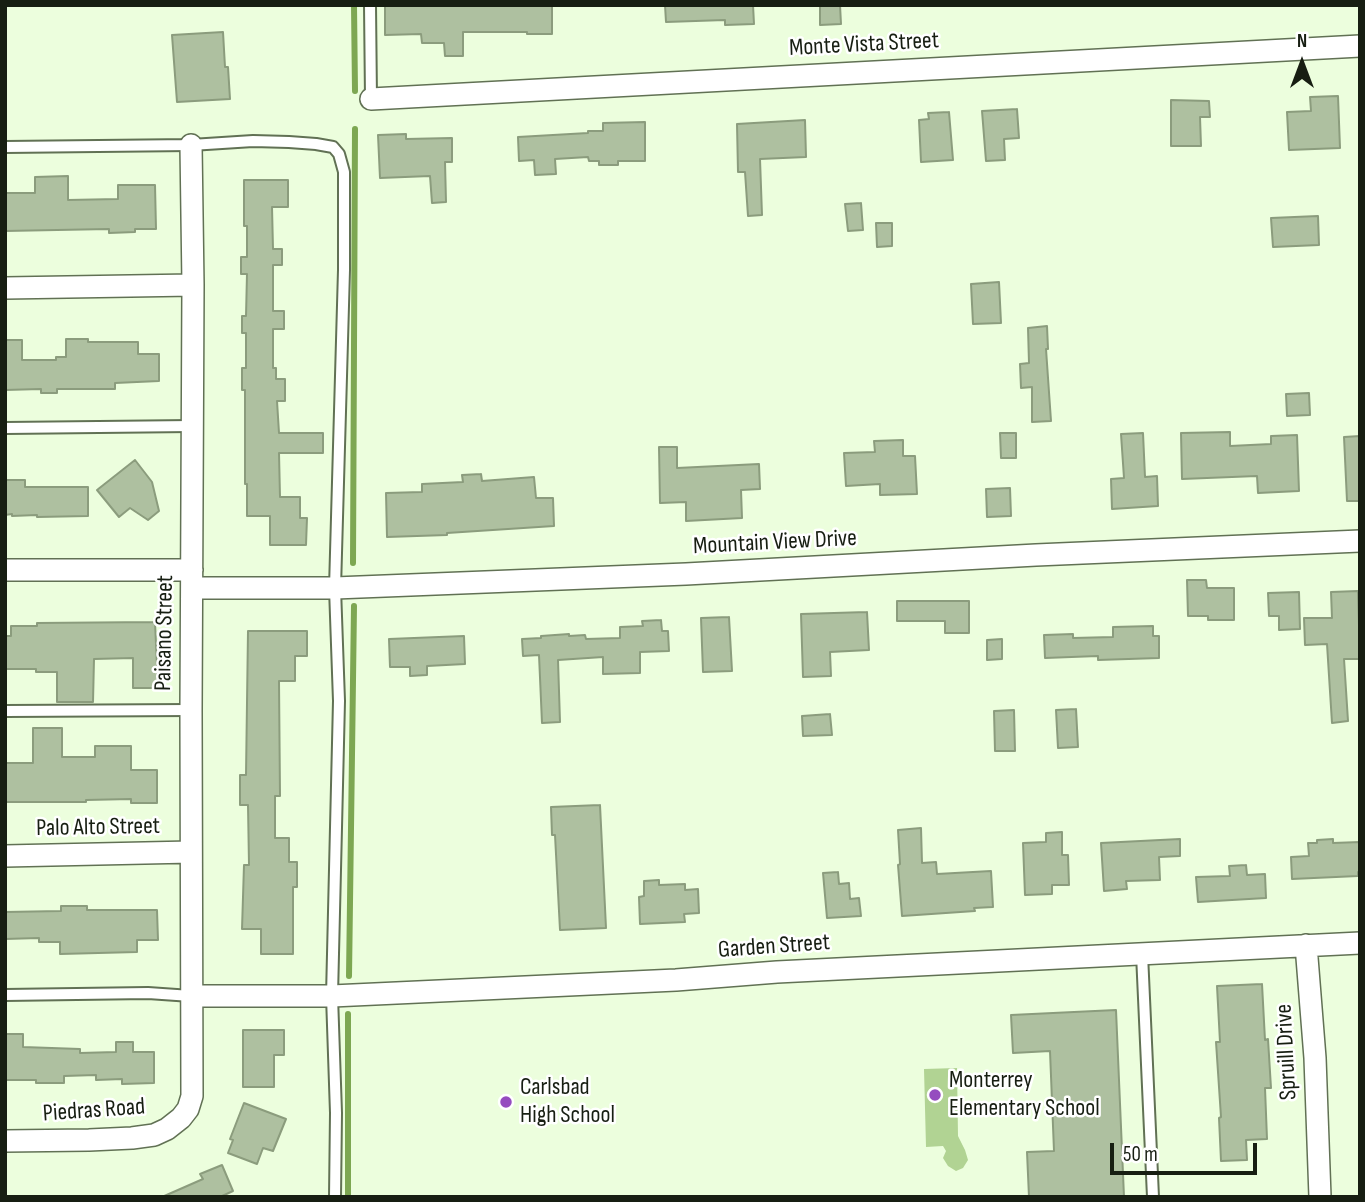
<!DOCTYPE html>
<style>
body{margin:0}
#map{position:relative;width:1365px;height:1202px;overflow:hidden;background:#ecfedd;font-family:"Sofia Sans Condensed",sans-serif}
canvas{display:block}
.frame{position:absolute;inset:0;border:7px solid #171e12;pointer-events:none}
.north{position:absolute;left:1267px;top:28px;width:70px;height:70px;-webkit-text-stroke:5px #fff;paint-order:stroke;rotate:0deg;font-size:19px;font-weight:700;line-height:28px;text-align:center;color:#171e12}
.north::after{content:'';display:block;margin:auto;width:24px;height:32px;background:#171e12;clip-path:polygon(50% 0,100% 100%,50% 72%,0 100%)}
.scale{position:absolute;left:1110px;top:1143px;width:147px;height:32px;box-sizing:border-box;border:4px solid #171e12;border-top:0;padding-left:9px;font-size:21px;line-height:24px;white-space:nowrap;color:#171e12;-webkit-text-stroke:5px #fff;paint-order:stroke}
</style>
<div id="map">
<canvas width="1365" height="1202"></canvas>
<div class="frame"></div>
<div class="north">N</div>
<div class="scale">50 m</div>
</div>
<script>
const g = document.querySelector('canvas').getContext('2d');
g.lineJoin = 'round';
function paint(path, color) {
  g.fillStyle = color;
  g.fill(path, 'evenodd');
}
function toPath(rows) {
  const path = new Path2D();
  for (const r of rows) {
    path.moveTo(r[0], r[1]);
    for (let i = 2; i < r.length; i += 2) path.lineTo(r[i], r[i + 1]);
  }
  return path;
}
function stroke(path, color, width, dash) {
  g.strokeStyle = color;
  g.lineWidth = width;
  g.lineCap = dash ? 'butt' : 'round';
  g.setLineDash(dash || []);
  g.stroke(path);
}
function drawText(font, color, halo, rows, align = 'center') {
  g.font = font + ' "Sofia Sans Condensed",sans-serif';
  g.lineWidth = 5;
  g.setLineDash([]);
  g.textBaseline = 'middle';
  g.strokeStyle = halo;
  g.fillStyle = color;
  for (const [text, x, y, turn = 0] of rows) {
    g.save();
    g.translate(x, y);
    g.rotate((+turn || 0) * Math.PI / 180);
    g.textAlign = isNaN(turn) ? turn : align;
    if (halo) g.strokeText(text, 0, 0);
    g.fillText(text, 0, 0);
    g.restore();
  }
}
paint(toPath([
 [957,1068,958,1136,965,1150,968,1160,963,1168,956,1171,948,1166,943,1158,946,1151,943,1146,926,1147,924,1069]
]), '#b1d393');
stroke(toPath([
 [354,5,355,91],
 [353,563,355,129],
 [349,976,354,606],
 [348,1014,348,1197]
]), '#7da752', 6);
const building = toPath([
 [385,5,552,5,552,34,527,34,527,32,463,32,463,56,445,56,444,43,422,43,421,34,385,35,385,5],
 [665,5,753,5,754,24,725,25,725,20,666,22,665,5],
 [820,5,840,5,841,24,820,25,820,5],
 [223,32,225,67,228,67,230,99,177,102,172,35,223,32],
 [1338,96,1340,148,1289,150,1287,112,1311,111,1310,97,1338,96],
 [1171,100,1209,101,1210,117,1200,117,1201,146,1171,146,1171,100],
 [1017,109,1019,138,1004,139,1005,160,986,161,982,111,1017,109],
 [949,112,953,160,921,162,919,120,929,119,928,113,949,112],
 [805,120,806,157,760,159,762,215,748,216,745,172,738,172,737,124,805,120],
 [645,122,645,161,618,161,618,165,599,165,599,161,589,161,588,157,555,159,556,174,535,175,534,160,519,161,518,137,588,133,588,131,603,131,603,123,645,122],
 [406,134,406,139,452,138,452,162,445,162,446,202,432,203,430,176,380,178,378,135,406,134],
 [68,176,68,200,118,199,118,185,155,185,156,229,135,229,135,232,109,233,109,229,5,231,5,193,35,193,35,177,68,176],
 [244,180,288,180,288,207,272,207,273,249,282,249,282,265,273,265,273,311,284,311,284,329,273,329,273,368,276,368,276,379,285,379,285,401,277,401,279,433,323,433,323,453,279,453,280,497,300,497,300,518,307,518,306,545,270,545,270,516,247,516,247,484,245,484,245,390,242,390,242,368,246,368,246,333,242,333,242,316,246,316,247,274,241,274,241,257,247,257,247,226,244,226,244,180],
 [861,203,863,230,848,231,845,204,861,203],
 [1318,216,1319,245,1273,247,1271,218,1318,216],
 [876,223,892,223,892,246,877,247,876,223],
 [999,282,1001,323,973,324,971,284,999,282],
 [1047,326,1048,349,1046,349,1051,421,1032,422,1032,387,1021,388,1020,364,1029,363,1028,328,1047,326],
 [66,339,88,339,88,342,138,342,138,354,159,354,159,381,115,383,115,389,57,389,57,393,41,393,41,389,5,390,5,340,22,340,22,360,56,360,56,357,66,357,66,339],
 [1309,393,1310,415,1287,416,1286,394,1309,393],
 [1230,432,1230,446,1271,444,1271,436,1297,435,1299,491,1258,493,1257,476,1182,479,1181,433,1230,432],
 [1000,433,1016,433,1016,458,1001,458,1000,433],
 [1143,433,1145,477,1157,476,1158,506,1112,509,1111,479,1124,478,1121,434,1143,433],
 [1360,436,1360,501,1347,501,1344,437,1360,436],
 [903,440,903,456,915,456,917,494,880,495,880,484,846,486,844,453,875,452,874,441,903,440],
 [659,447,677,447,677,468,759,464,760,489,741,490,742,518,686,521,686,502,660,503,659,447],
 [135,460,152,482,159,511,148,520,130,508,119,517,97,490,135,460],
 [481,474,482,481,534,477,536,498,553,498,554,526,447,533,447,535,387,537,386,493,422,492,422,484,463,482,462,475,481,474],
 [5,480,25,480,25,487,88,487,88,516,37,517,37,515,12,516,12,514,5,515,5,480],
 [1010,488,1011,516,987,517,986,489,1010,488],
 [1187,580,1206,580,1207,588,1234,588,1234,620,1208,620,1208,616,1188,616,1187,580],
 [1358,591,1360,659,1344,659,1348,721,1332,723,1327,644,1305,645,1304,618,1332,618,1331,592,1358,591],
 [1299,592,1300,629,1279,630,1279,616,1269,616,1268,593,1299,592],
 [897,601,969,601,969,633,945,633,945,621,897,621,897,601],
 [867,612,869,650,830,652,831,676,803,677,801,614,867,612],
 [729,617,732,671,703,672,701,618,729,617],
 [661,620,662,631,668,631,669,651,640,652,640,673,603,674,603,657,558,660,560,722,542,723,539,655,523,656,522,639,541,638,541,636,569,634,569,636,585,635,586,639,620,638,620,627,643,626,642,621,661,620],
 [155,622,158,688,133,688,133,658,94,659,93,702,57,702,57,672,36,672,36,669,5,669,5,636,11,636,11,626,37,626,37,623,155,622],
 [1153,626,1153,636,1159,636,1159,658,1098,660,1098,656,1045,658,1044,635,1073,634,1073,638,1113,637,1113,627,1153,626],
 [248,631,307,631,307,656,295,656,295,681,279,681,280,796,275,796,275,838,289,838,289,862,297,862,297,887,293,887,293,954,261,954,261,929,242,929,244,865,249,865,248,805,240,805,240,775,246,775,248,631],
 [464,636,465,664,427,666,427,675,410,676,410,667,390,667,389,639,464,636],
 [1002,639,1002,659,987,660,987,640,1002,639],
 [1076,709,1078,747,1058,748,1056,710,1076,709],
 [1014,710,1015,751,995,751,994,711,1014,710],
 [830,714,832,735,803,736,802,716,830,714],
 [33,728,62,728,62,757,95,757,95,746,131,746,131,770,157,770,157,803,131,803,131,799,86,800,86,802,5,802,5,763,33,763,33,728],
 [600,805,606,928,560,930,555,835,552,835,551,807,600,805],
 [921,828,922,863,936,862,937,874,991,871,993,907,974,908,975,911,902,916,898,865,900,864,898,830,921,828],
 [1062,832,1062,855,1068,855,1069,885,1052,885,1052,894,1025,895,1023,843,1046,842,1046,833,1062,832],
 [1180,839,1180,856,1159,857,1160,880,1126,881,1127,889,1104,891,1101,843,1180,839],
 [1333,839,1333,843,1360,842,1360,872,1358,872,1358,876,1292,879,1291,857,1309,856,1308,843,1317,843,1317,840,1333,839],
 [1246,865,1247,875,1265,874,1266,898,1198,902,1196,877,1230,876,1229,866,1246,865],
 [838,872,839,884,849,883,850,899,859,898,861,916,827,918,823,873,838,872],
 [659,880,659,885,685,884,685,890,698,889,699,913,684,914,685,922,640,924,639,897,644,896,644,881,659,880],
 [61,906,87,906,87,910,157,910,158,940,137,940,137,952,60,954,60,942,39,942,39,938,5,939,5,912,61,911,61,906],
 [1262,984,1265,1040,1268,1039,1271,1088,1265,1088,1267,1139,1246,1140,1247,1160,1221,1161,1219,1118,1221,1117,1216,1042,1220,1042,1217,986,1262,984],
 [1116,1010,1124,1197,1029,1197,1027,1152,1054,1151,1050,1051,1013,1053,1011,1015,1116,1010],
 [243,1030,284,1030,284,1055,274,1055,274,1087,243,1087,243,1030],
 [5,1034,23,1034,23,1047,80,1049,80,1053,116,1052,116,1042,133,1042,133,1052,154,1052,154,1083,122,1084,122,1079,96,1080,96,1075,64,1076,64,1083,36,1083,36,1080,5,1080,5,1034],
 [244,1103,286,1119,273,1151,263,1148,257,1164,228,1153,233,1140,230,1139,244,1103],
 [222,1165,233,1191,220,1197,162,1197,203,1179,200,1174,222,1165]
]);
paint(building, '#aec0a0');
stroke(building, '#8b9c7d', 2);
const lane = toPath([
 [370,5,371,99],
 [5,147,191,145,253,141,289,142,316,144,333,147,339,154,344,172,344,270,335,588,339,701,332,996,336,1113,335,1197],
 [5,428,192,426],
 [5,711,191,710],
 [1142,954,1153,1197],
 [5,995,148,993,191,996]
]);
const street = toPath([
 [371,99,1360,46],
 [5,288,193,285],
 [5,570,192,570],
 [192,588,335,588,686,574,1036,555,1360,541],
 [5,856,191,852],
 [1306,945,1315,1058,1320,1197],
 [191,996,332,996,676,980,777,972,1360,943],
 [5,1141,89,1140,132,1138,154,1135,167,1129,181,1118,188,1109,192,1096,191,710,193,285,191,145]
]);
stroke(lane, '#617154', 14);
stroke(street, '#617154', 24);
stroke(lane, '#fff', 10);
stroke(street, '#fff', 21);
for (const [x, y, r, color] of [
 [935,1095,7,"#954cbf"],
 [506,1102,7,"#954cbf"]
]) {
  const dot = new Path2D();
  dot.arc(x, y, r, 0, 2 * Math.PI);
  g.fillStyle = color;
  g.fill(dot);
  stroke(dot, '#fff', 2.5);
}
drawText('24px', '#171e12', '#fff', [
 ["Monte Vista Street",864,45,-3],
 ["Mountain View Drive",775,543,-3],
 ["Paisano Street",165,633,-89],
 ["Palo Alto Street",98,828,-1],
 ["Garden Street",774,947,-4],
 ["Spruill Drive",1287,1052,-93],
 ["Piedras Road",94,1111,-4]
]);
drawText('24px', '#171e12', '#fff', [
 ["Monterrey",949,1081],
 ["Elementary School",949,1109],
 ["Carlsbad",520,1088],
 ["High School",520,1116]
], 'left');
</script>
